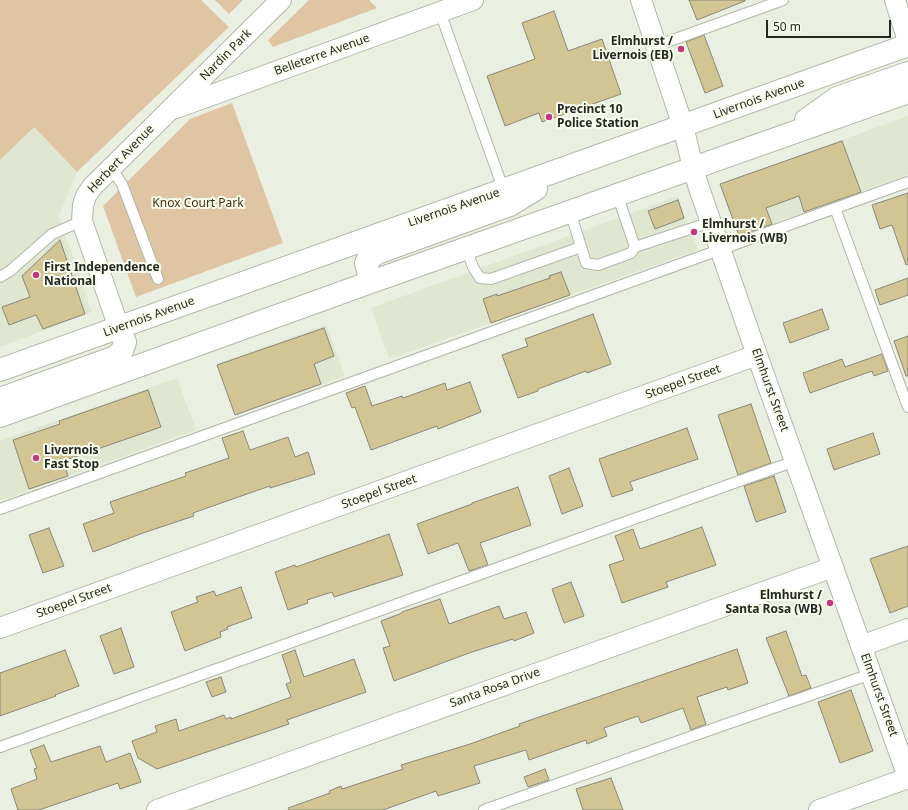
<!DOCTYPE html>
<style>
body{margin:0}
#map{position:relative;width:908px;height:810px;overflow:hidden;background:#eaf0e1;font-family:"Noto Sans",sans-serif}
canvas{display:block}
.scale{position:absolute;left:766px;top:20px;width:125px;height:18px;box-sizing:border-box;border:2px solid #252722;border-top:0;padding-left:5px;font-size:12px;line-height:14px;white-space:nowrap;color:#252722;-webkit-text-stroke:3px #f8fdee;paint-order:stroke}
</style>
<div id="map">
<canvas width="908" height="810"></canvas>
<div class="scale">50 m</div>
</div>
<script>
const g = document.querySelector('canvas').getContext('2d');
g.lineJoin = 'round';
function paint(path, color) {
  g.fillStyle = color;
  g.fill(path, 'evenodd');
}
function toPath(rows) {
  const path = new Path2D();
  for (const r of rows) {
    path.moveTo(r[0], r[1]);
    for (let i = 2; i < r.length; i += 2) path.lineTo(r[i], r[i + 1]);
  }
  return path;
}
function stroke(path, color, width, dash) {
  g.strokeStyle = color;
  g.lineWidth = width;
  g.lineCap = dash ? 'butt' : 'round';
  g.setLineDash(dash || []);
  g.stroke(path);
}
function drawText(font, color, halo, rows, align = 'center') {
  g.font = font + ' "Noto Sans",sans-serif';
  g.lineWidth = 4;
  g.setLineDash([]);
  g.textBaseline = 'middle';
  g.strokeStyle = halo;
  g.fillStyle = color;
  for (const [text, x, y, turn = 0] of rows) {
    g.save();
    g.translate(x, y);
    g.rotate((+turn || 0) * Math.PI / 180);
    g.textAlign = isNaN(turn) ? turn : align;
    if (halo) g.strokeText(text, 0, 0);
    g.fillText(text, 0, 0);
    g.restore();
  }
}
paint(toPath([
 [908,116,908,175,740,235,722,183],
 [33,126,77,172,59,216,92,312,0,347,0,159],
 [678,196,698,250,389,359,371,308],
 [326,325,345,376,237,415,218,363],
 [177,378,196,430,0,501,0,441]
]), '#dfe7d1');
paint(toPath([
 [0,0,201,0,229,27,77,172,34,127,0,160],
 [215,0,243,0,229,14],
 [309,0,369,0,377,8,273,47,268,40],
 [232,103,283,243,136,297,103,206,190,119]
]), '#e0c5a5');
const building = toPath([
 [689,0,745,0,745,1,697,20,689,0],
 [554,11,568,51,602,39,621,94,542,122,539,113,505,126,487,76,535,59,522,23,554,11],
 [704,35,723,86,705,93,686,42,704,35],
 [842,141,861,192,804,212,799,196,766,208,772,224,739,236,720,184,842,141],
 [908,193,908,264,906,265,892,225,880,229,872,205,908,193],
 [678,200,684,218,655,229,648,211,678,200],
 [60,240,85,314,43,329,36,315,9,325,2,307,30,297,22,276,60,240],
 [561,272,570,295,491,323,483,299,497,294,497,296,550,278,549,276,561,272],
 [908,278,908,295,880,305,875,290,908,278],
 [822,309,829,329,790,343,783,323,822,309],
 [593,314,611,364,587,373,586,371,538,389,538,391,518,398,502,355,528,346,525,339,593,314],
 [324,328,334,356,314,364,321,384,235,415,217,365,324,328],
 [908,336,908,376,906,376,894,341,908,336],
 [882,354,888,371,874,376,872,371,810,393,803,373,842,359,845,367,882,354],
 [470,382,481,412,438,429,437,426,371,450,355,407,352,408,346,393,365,386,372,406,402,396,403,398,445,383,447,390,470,382],
 [148,390,161,427,63,461,68,476,29,489,13,440,60,424,59,421,148,390],
 [751,404,771,463,738,475,718,415,751,404],
 [687,428,698,459,630,482,633,490,612,497,599,459,687,428],
 [243,431,250,450,288,437,295,457,308,452,315,474,270,488,270,486,244,495,193,513,194,516,143,533,93,552,83,524,114,513,110,502,186,476,185,473,229,458,222,438,243,431],
 [873,433,880,454,834,470,827,449,873,433],
 [569,468,583,506,562,514,549,476,569,468],
 [774,476,786,512,756,522,744,486,774,476],
 [518,487,531,525,480,543,488,565,469,571,458,543,428,554,417,524,472,504,472,503,518,487],
 [702,527,716,565,666,582,668,587,622,603,609,565,624,560,615,536,633,529,640,549,702,527],
 [49,528,64,566,43,573,29,535,49,528],
 [389,534,403,575,334,597,332,592,307,600,308,603,288,610,275,572,295,565,296,567,389,534],
 [908,546,908,606,890,613,870,559,908,546],
 [571,582,584,616,564,623,552,589,571,582],
 [241,587,252,618,227,627,228,629,220,632,221,637,185,651,171,612,198,602,196,597,214,591,216,596,241,587],
 [440,599,449,624,499,606,504,619,526,612,534,633,514,641,513,639,469,653,394,681,383,648,390,646,381,621,402,613,402,612,440,599],
 [121,628,134,667,114,674,100,636,121,628],
 [786,631,802,676,806,675,811,688,789,696,766,638,786,631],
 [737,649,748,683,728,690,727,687,697,697,706,724,691,730,683,708,641,723,638,716,604,728,607,736,587,744,586,740,529,760,526,750,474,766,480,783,438,796,436,791,383,810,289,810,288,808,330,793,329,791,341,786,342,789,403,769,401,765,470,744,520,726,519,724,737,649],
 [65,650,79,686,55,695,56,696,0,716,0,673,65,650],
 [295,650,304,677,354,659,366,692,287,720,289,724,157,769,138,758,132,741,157,732,155,726,176,719,179,731,224,715,226,719,231,717,231,719,291,697,286,684,291,682,282,655,295,650],
 [221,677,226,692,212,697,206,682,221,677],
 [851,690,873,751,840,763,818,702,851,690],
 [44,745,51,762,100,746,106,762,130,753,141,782,120,789,118,783,39,810,18,810,11,789,37,779,34,769,37,768,30,750,44,745],
 [545,769,549,780,528,787,524,777,545,769],
 [611,778,623,810,583,810,576,789,611,778]
]);
paint(building, '#d0c593');
stroke(building, '#8a8779', 1);
const service = toPath([
 [440,12,504,191],
 [656,46,783,0],
 [111,168,122,184,158,279],
 [617,194,635,247,711,222],
 [835,208,908,407],
 [570,211,586,263,598,265,631,253,635,247],
 [466,248,473,267,480,278,491,279,581,247],
 [0,277,10,271,52,234,82,221],
 [0,509,908,182],
 [0,747,795,461],
 [484,810,721,726,871,674]
]);
const minor = toPath([
 [641,0,683,126,693,168,699,188,757,355,908,777],
 [895,0,908,41],
 [176,108,473,0],
 [119,328,82,221,83,205,86,196,92,187,281,0],
 [0,628,757,355],
 [861,646,908,629],
 [157,810,833,567],
 [819,810,908,778]
]);
const secondary = toPath([
 [806,120,837,98,908,73],
 [371,282,366,263,368,259,377,253,510,205,536,189],
 [0,370,908,45],
 [0,399,115,357,122,351,125,342,119,328],
 [0,416,371,282,908,92]
]);
stroke(service, '#b2b7a9', 12);
stroke(minor, '#b2b7a9', 22);
stroke(secondary, '#b2b7a9', 24);
stroke(service, '#fff', 10);
stroke(minor, '#fff', 20);
stroke(secondary, '#fff', 22);
for (const [x, y, r, color] of [
 [681,49,4,"#bf3a7d"],
 [549,117,4,"#bf3a7d"],
 [694,232,4,"#bf3a7d"],
 [36,275,4,"#bf3a7d"],
 [36,458,4,"#bf3a7d"],
 [830,603,4,"#bf3a7d"]
]) {
  const dot = new Path2D();
  dot.arc(x, y, r, 0, 2 * Math.PI);
  g.fillStyle = color;
  g.fill(dot);
  stroke(dot, '#f8fdee', 1.5);
}
drawText('bold 12px', '#252722', '#f8fdee', [
 ["Elmhurst /",673,42,"right"],
 ["Livernois (EB)",673,56,"right"],
 ["Precinct 10",557,110],
 ["Police Station",557,124],
 ["Elmhurst /",702,225],
 ["Livernois (WB)",702,239],
 ["First Independence",44,268],
 ["National",44,282],
 ["Livernois",44,451],
 ["Fast Stop",44,465],
 ["Elmhurst /",822,596,"right"],
 ["Santa Rosa (WB)",822,610,"right"]
], 'left');
drawText('12px', '#252722', '#f8fdee', [
 ["Nardin Park",226,55,-45],
 ["Belleterre Avenue",322,55,-20],
 ["Livernois Avenue",759,99,-20],
 ["Herbert Avenue",121,159,-46],
 ["Livernois Avenue",454,208,-19],
 ["Livernois Avenue",149,317,-20],
 ["Stoepel Street",683,382,-20],
 ["Elmhurst Street",770,390,70],
 ["Stoepel Street",379,492,-20],
 ["Stoepel Street",74,601,-20],
 ["Santa Rosa Drive",495,688,-20],
 ["Elmhurst Street",879,695,70]
]);
drawText('12px', '#472f0e', '#f8fdee', [
 ["Knox Court Park",198,204]
]);
</script>
